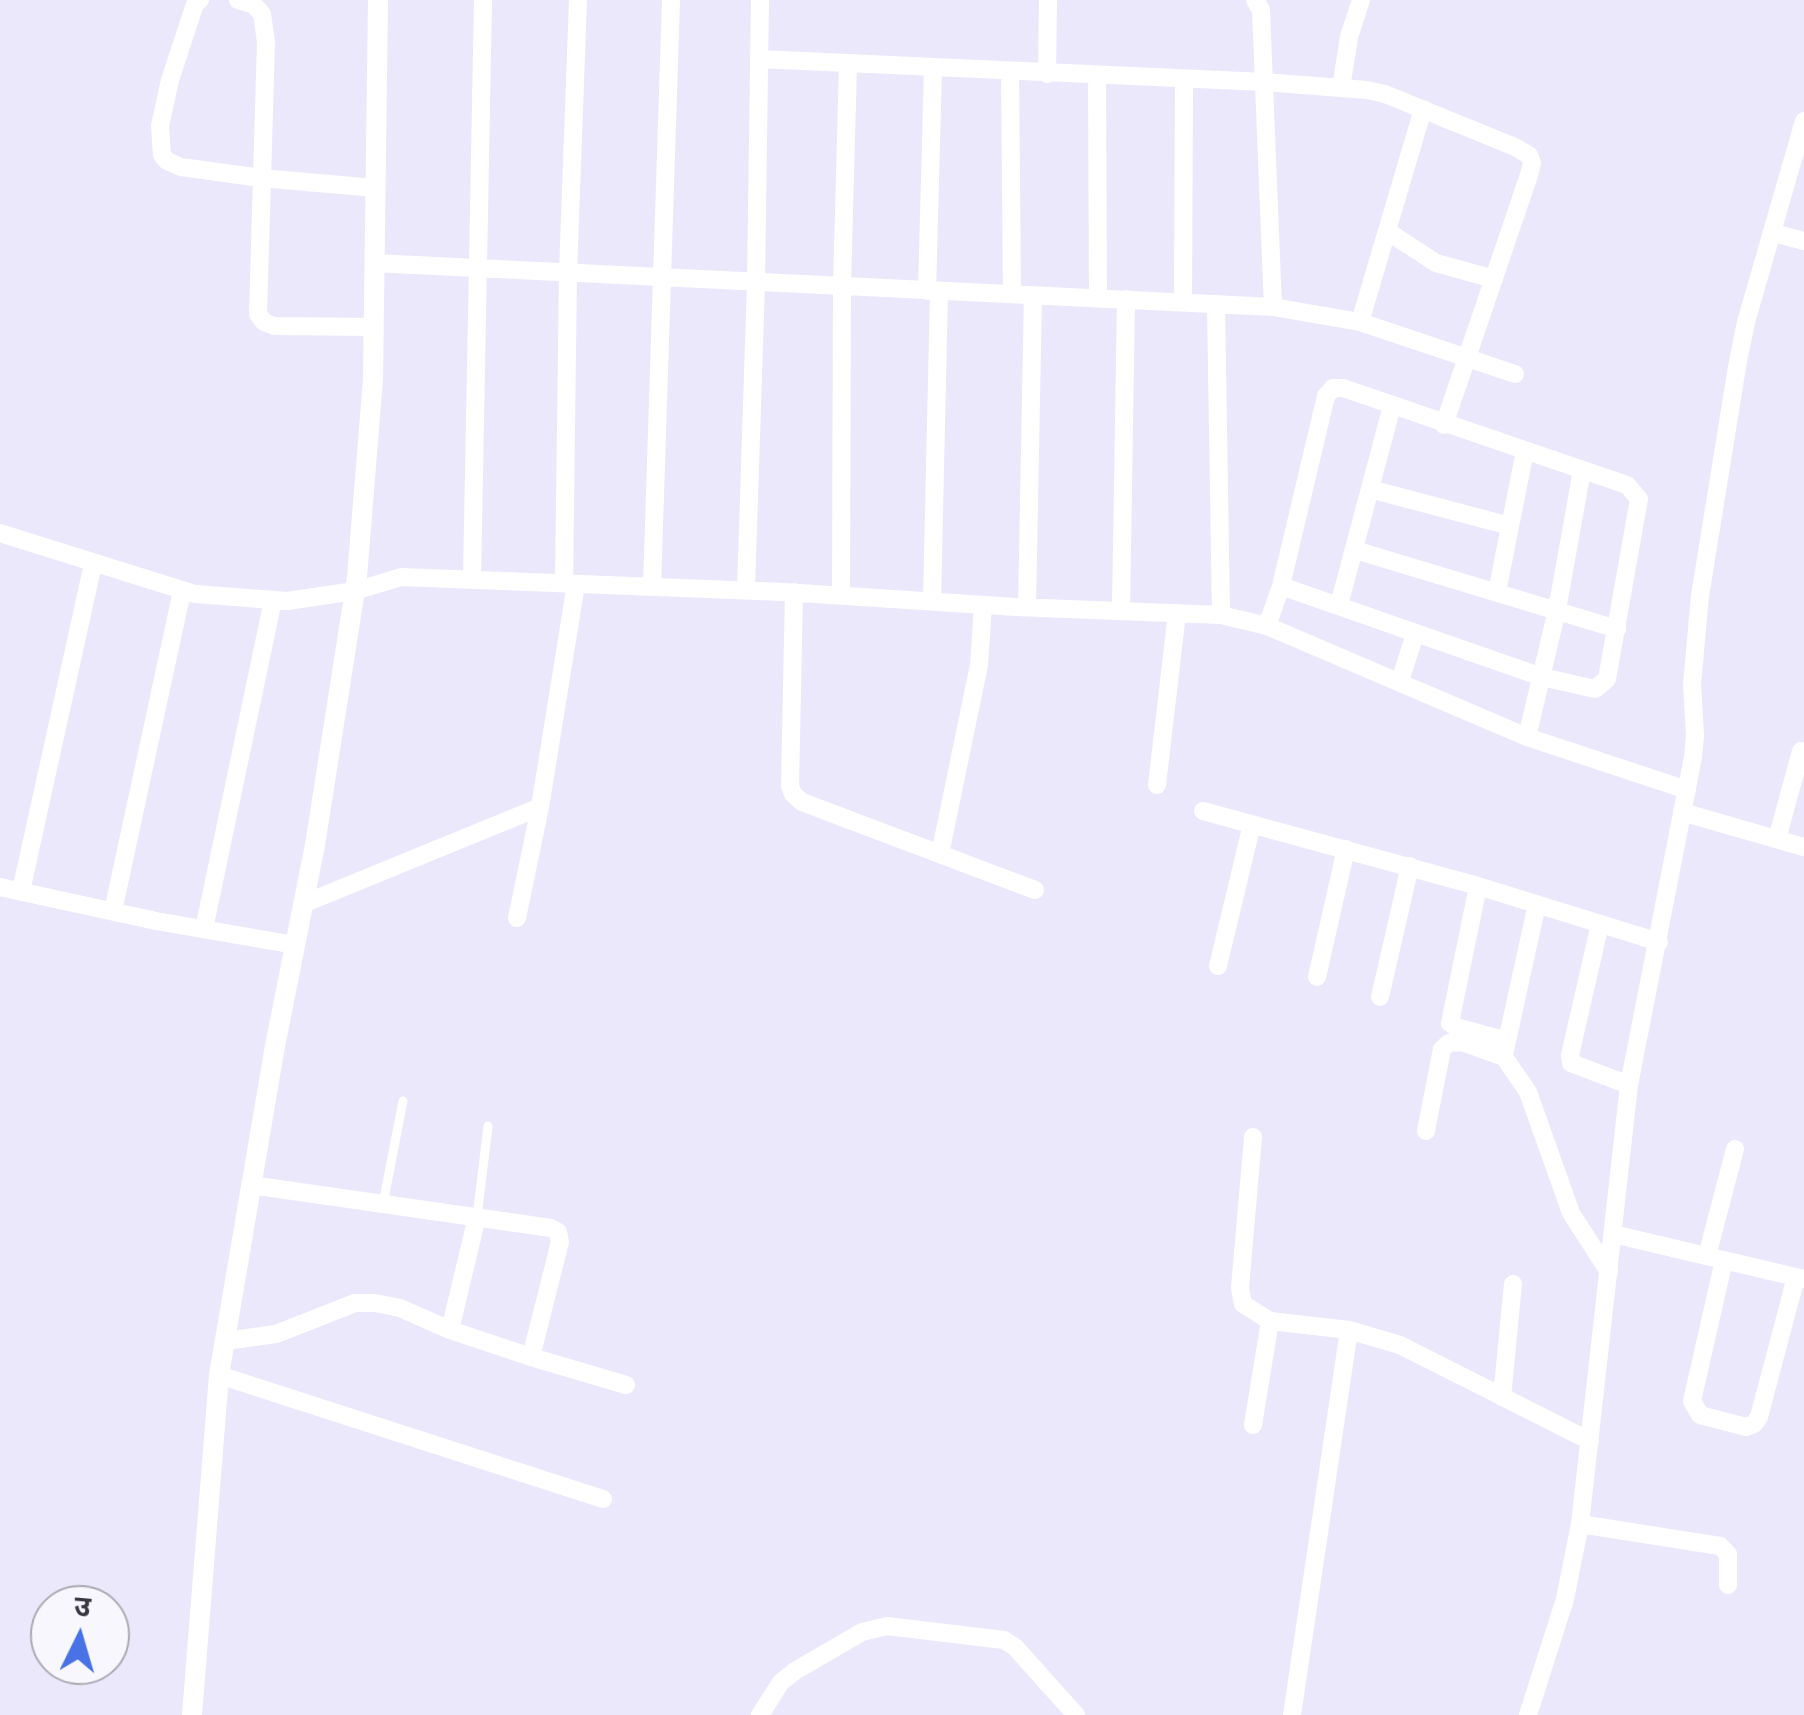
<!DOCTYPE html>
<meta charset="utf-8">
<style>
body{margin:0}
#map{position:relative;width:1804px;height:1715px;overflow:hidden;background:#ece8fc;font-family:"Roboto Serif","Noto Sans Devanagari",serif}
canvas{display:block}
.north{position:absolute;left:30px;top:1585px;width:100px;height:100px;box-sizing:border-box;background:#f8f7fd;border:2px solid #acaab2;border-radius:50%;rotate:5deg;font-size:28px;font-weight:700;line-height:40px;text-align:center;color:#393741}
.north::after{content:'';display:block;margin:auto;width:35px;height:45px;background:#4872e5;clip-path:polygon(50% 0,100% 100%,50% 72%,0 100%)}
</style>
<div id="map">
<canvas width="1804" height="1715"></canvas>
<div class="north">उ</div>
</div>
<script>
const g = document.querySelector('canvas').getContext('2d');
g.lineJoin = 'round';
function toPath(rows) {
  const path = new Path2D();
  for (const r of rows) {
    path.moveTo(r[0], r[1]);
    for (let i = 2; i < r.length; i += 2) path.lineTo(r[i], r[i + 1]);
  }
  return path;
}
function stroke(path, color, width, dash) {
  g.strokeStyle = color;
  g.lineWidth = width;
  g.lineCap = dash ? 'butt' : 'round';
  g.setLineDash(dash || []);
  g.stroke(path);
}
stroke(toPath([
 [383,1204,403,1101],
 [477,1217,488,1126]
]), '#fff', 9);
stroke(toPath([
 [200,0,195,4,170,80,160,126,162,155,167,161,181,167,261,178,375,188],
 [238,0,254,5,262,14,266,42,258,314,264,322,274,326,374,327],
 [1255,0,1261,10,1273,307],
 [759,59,1264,82,1367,90,1385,94,1515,147,1529,155,1532,163,1529,175,1444,425],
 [1010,72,1012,294],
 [1047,74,1048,0],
 [1097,75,1098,298],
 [1341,88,1349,37,1361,0],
 [1387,231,1436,263,1494,279],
 [1774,233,1804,241],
 [374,263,1273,307,1360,322,1515,374],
 [927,291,933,69],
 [1183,301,1184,79],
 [1216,304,1221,615],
 [1360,322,1423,109],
 [1370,489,1510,526],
 [0,533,195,594,287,601,355,591,401,577,784,592,1016,607,1221,615,1267,626,1527,737,1687,790],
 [1355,550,1617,629],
 [472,579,483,0],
 [564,583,568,273,578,0],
 [652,587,671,0],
 [746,590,756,282,760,0],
 [794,592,790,786,793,794,802,802,1035,890],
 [1497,592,1525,451],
 [841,595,842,286,848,64],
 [932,601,939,291],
 [1339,605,1392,406],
 [1027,607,1033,295],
 [1121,610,1126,299],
 [1267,626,1281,586,1326,396,1333,388,1343,388,1627,485,1639,499,1607,679,1595,689,1542,677,1281,586],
 [1400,681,1415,634],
 [1527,737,1557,610,1582,470],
 [1157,785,1177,613],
 [1203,811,1478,886,1659,942],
 [1682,812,1804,847],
 [1777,839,1801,751],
 [940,854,979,665,983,605],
 [1478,886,1450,1023,1456,1027,1507,1041],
 [0,887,156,921,295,945],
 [21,891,93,564],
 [303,904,540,807],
 [113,911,182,591],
 [517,918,540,807,576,584],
 [1600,924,1570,1055,1571,1063,1629,1085],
 [204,929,273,600],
 [1218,966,1252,824],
 [1317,977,1346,849],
 [1380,997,1410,866],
 [1505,1050,1537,904],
 [1426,1131,1442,1049,1449,1043,1462,1042,1504,1057,1528,1092,1571,1213,1609,1272],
 [1253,1137,1240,1288,1243,1304,1270,1321,1349,1330,1400,1345,1590,1441],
 [251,1185,551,1228,558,1232,560,1242,531,1357],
 [1613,1234,1804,1279],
 [1707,1256,1735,1149],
 [1724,1260,1692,1401,1700,1415,1746,1427,1754,1424,1759,1417,1796,1277],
 [450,1330,477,1217],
 [225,1341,276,1334,355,1303,375,1303,400,1308,450,1330,531,1357,626,1385],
 [219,1375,603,1499],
 [1502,1397,1513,1284],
 [1253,1425,1270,1321],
 [1580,1524,1720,1546,1728,1554,1728,1585],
 [760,1715,781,1682,795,1671,862,1632,887,1626,1004,1640,1015,1647,1076,1715],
 [1292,1715,1349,1330],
 [1528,1715,1565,1599,1580,1524,1629,1085,1693,757,1695,736,1692,684,1700,596,1738,361,1746,322,1804,121]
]), '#fff', 18);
stroke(toPath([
 [192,1715,219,1375,275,1046,315,845,357,577,373,379,378,0]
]), '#fff', 20);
</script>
